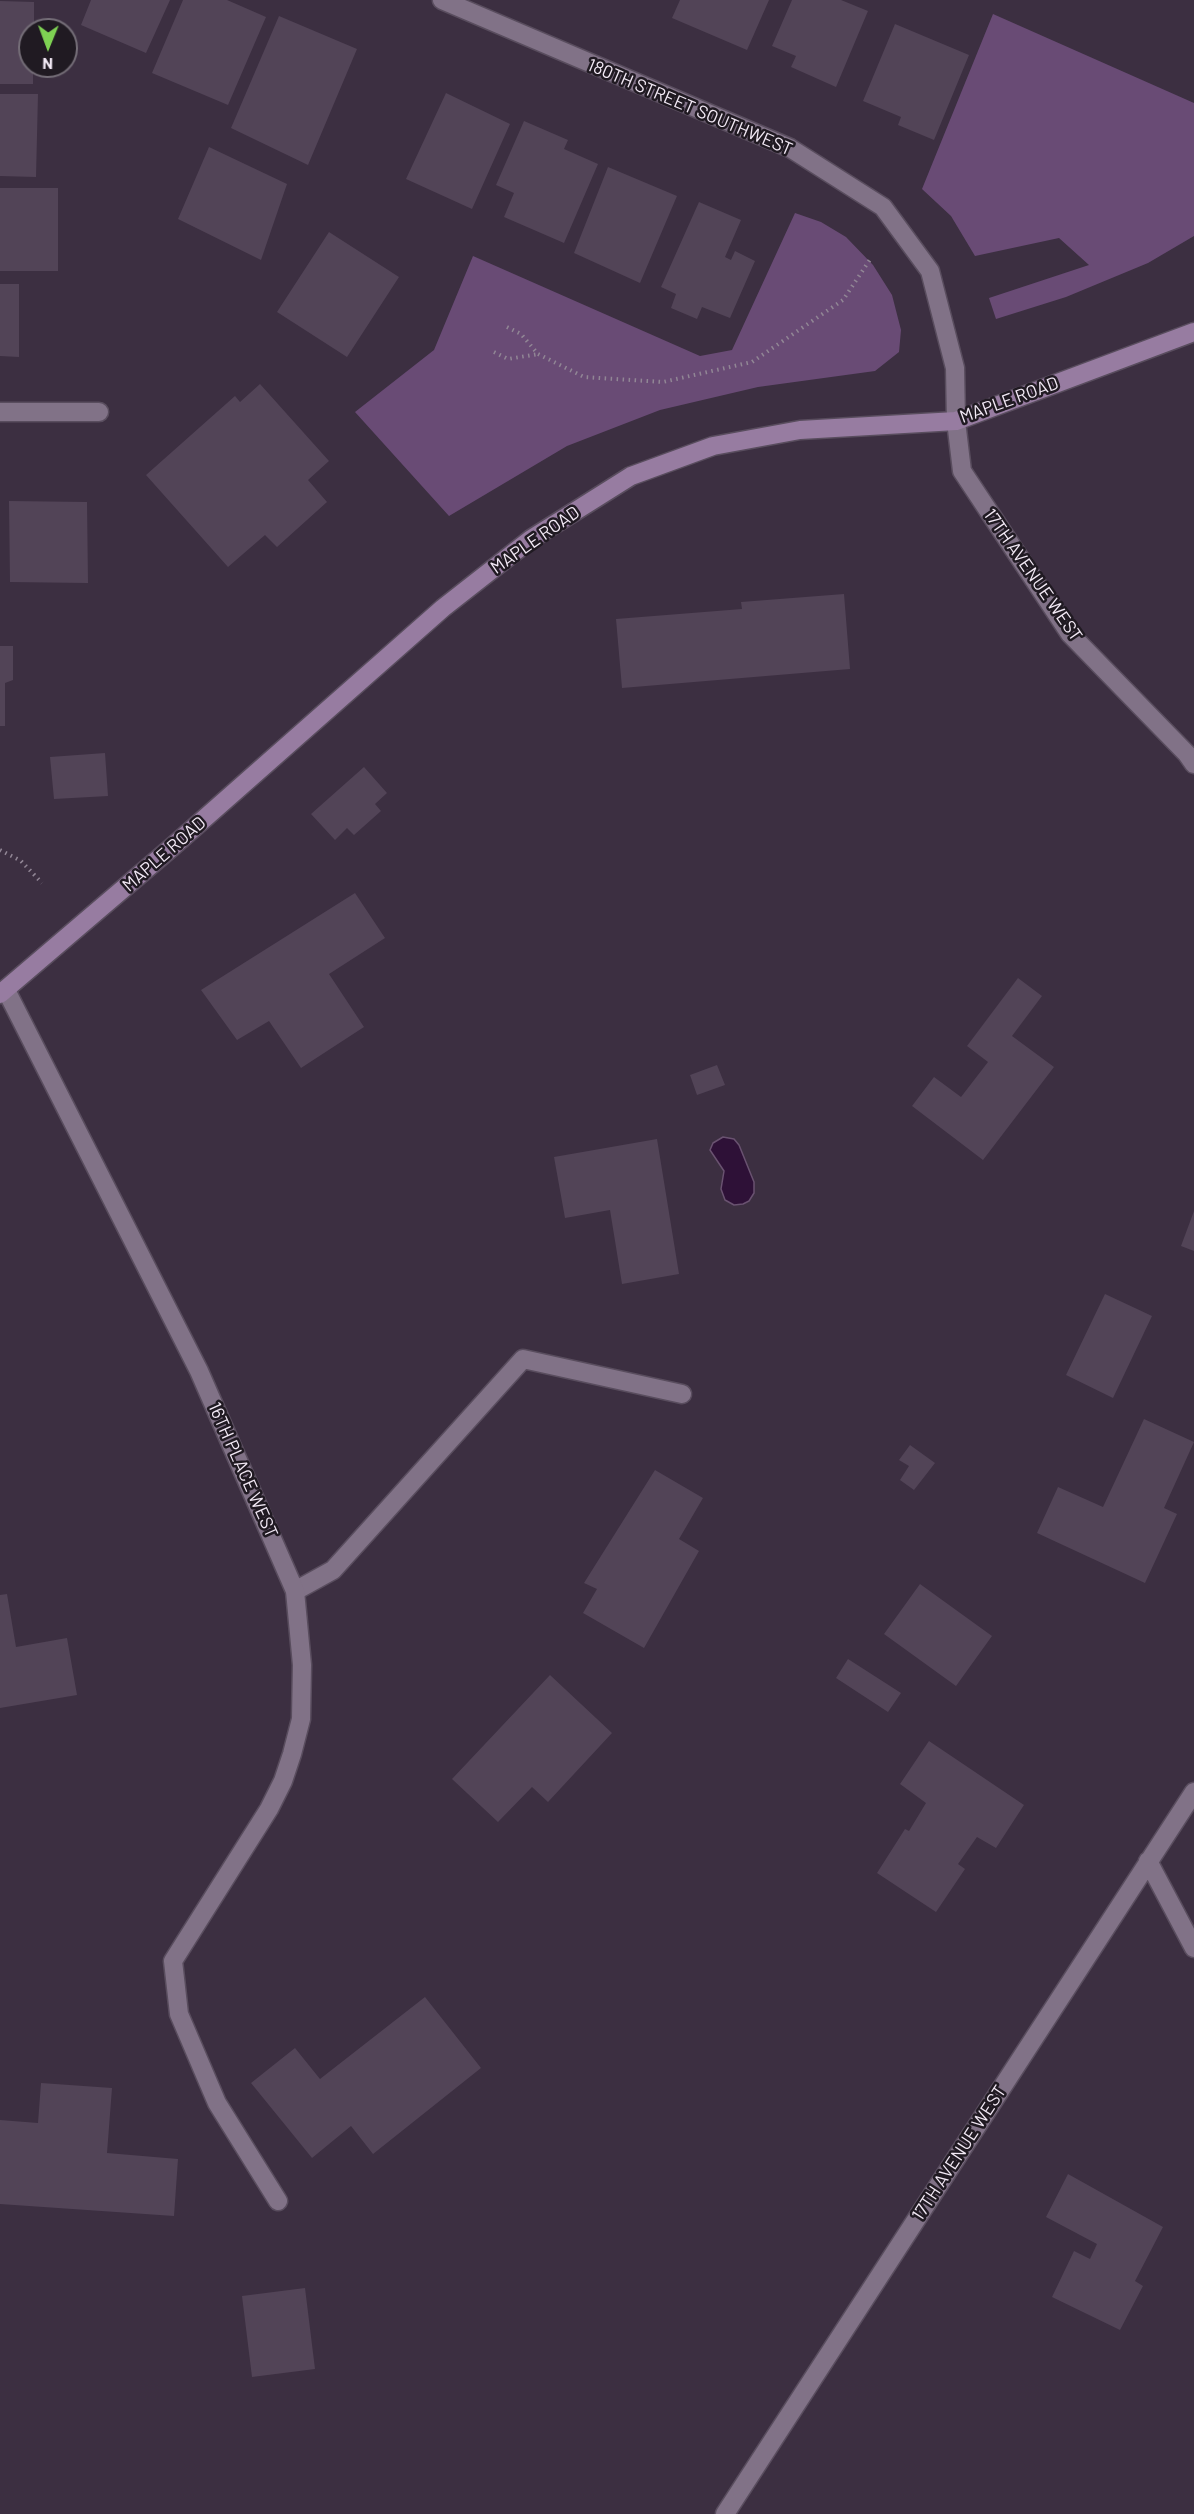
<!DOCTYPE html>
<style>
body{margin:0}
#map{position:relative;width:1194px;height:2514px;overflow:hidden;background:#3c2f41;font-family:Barlow,sans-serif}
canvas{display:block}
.north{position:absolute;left:18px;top:18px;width:60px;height:60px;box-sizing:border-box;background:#201a22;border:2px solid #746d77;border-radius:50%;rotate:181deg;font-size:16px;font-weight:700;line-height:24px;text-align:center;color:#f3eaf6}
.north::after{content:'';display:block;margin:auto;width:21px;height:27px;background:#7ed153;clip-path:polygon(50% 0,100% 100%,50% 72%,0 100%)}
</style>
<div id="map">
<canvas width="1194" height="2514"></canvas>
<div class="north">N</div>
</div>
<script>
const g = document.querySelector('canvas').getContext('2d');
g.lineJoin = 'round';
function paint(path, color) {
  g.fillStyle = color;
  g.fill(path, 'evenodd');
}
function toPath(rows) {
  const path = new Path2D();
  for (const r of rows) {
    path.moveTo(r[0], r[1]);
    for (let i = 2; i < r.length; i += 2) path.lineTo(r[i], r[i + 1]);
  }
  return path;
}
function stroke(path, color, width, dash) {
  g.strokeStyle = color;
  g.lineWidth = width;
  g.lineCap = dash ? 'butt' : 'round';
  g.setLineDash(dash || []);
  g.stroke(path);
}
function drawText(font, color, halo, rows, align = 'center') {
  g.font = font + ' Barlow,sans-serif';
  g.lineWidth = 5;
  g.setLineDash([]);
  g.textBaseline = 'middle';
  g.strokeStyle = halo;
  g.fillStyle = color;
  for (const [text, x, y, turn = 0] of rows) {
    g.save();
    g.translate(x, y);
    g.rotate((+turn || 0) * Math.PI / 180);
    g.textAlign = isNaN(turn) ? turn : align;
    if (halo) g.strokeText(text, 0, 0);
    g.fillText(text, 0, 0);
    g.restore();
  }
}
paint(toPath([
 [993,14,1194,103,1194,236,1148,263,1066,297,996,319,989,298,1089,265,1059,238,975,256,951,216,922,189],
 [795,213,821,222,846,237,873,265,892,295,901,330,899,352,875,371,758,387,660,410,567,446,449,516,355,412,434,350,473,256,700,356,732,350]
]), '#694b75');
const water = toPath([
 [723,1137,734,1139,739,1145,754,1182,754,1193,749,1201,743,1204,734,1205,725,1200,721,1189,724,1171,710,1150,713,1143,723,1137]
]);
paint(water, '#2e1137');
stroke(water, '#695270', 1.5);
paint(toPath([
 [91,0,170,0,146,53,81,25],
 [183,0,227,0,266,17,228,105,152,73],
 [680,0,769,0,747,50,672,18],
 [792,0,841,0,868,11,836,87,791,67,796,56,772,46],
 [0,1,34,2,34,30,30,30,30,66,33,66,33,84,0,84],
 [279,16,357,49,308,165,231,128],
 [895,24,969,55,934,140,898,125,901,117,863,101],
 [446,93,510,124,472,209,406,179],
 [0,94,38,94,36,177,0,176],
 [524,121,568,140,564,149,598,164,564,243,504,217,514,193,496,185],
 [209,147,287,184,261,260,178,219],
 [608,167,677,196,640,283,574,253],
 [0,188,58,188,58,271,0,271],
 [699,202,741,220,725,257,731,260,735,251,755,261,730,318,702,307,697,319,671,308,676,294,661,287],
 [329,232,399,277,347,357,277,312],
 [0,284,19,284,19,357,0,356],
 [260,384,329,461,308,480,327,502,277,547,265,535,228,567,146,475,235,396,240,402],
 [9,501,87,502,88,583,10,582],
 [844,594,850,669,622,688,616,619,742,609,741,602],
 [0,646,13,646,13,680,5,683,5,726,0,726],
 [105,753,108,796,54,799,50,757],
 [364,767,387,793,375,804,381,811,354,835,347,828,335,840,311,814],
 [355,893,385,938,329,974,364,1027,301,1068,269,1021,237,1040,201,990],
 [1018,978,1042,996,1012,1036,1054,1067,983,1160,912,1106,934,1077,961,1097,988,1062,967,1046],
 [717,1065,725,1085,697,1095,690,1075],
 [657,1139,679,1274,622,1284,610,1210,565,1218,554,1157],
 [1194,1211,1194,1251,1181,1246],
 [1105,1294,1152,1316,1113,1398,1066,1375],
 [1144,1419,1194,1442,1164,1508,1177,1514,1145,1583,1037,1533,1058,1487,1103,1507],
 [910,1445,935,1463,914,1490,900,1480,909,1466,899,1460],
 [655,1470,703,1498,679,1539,699,1551,644,1648,583,1613,597,1589,584,1583],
 [920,1584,992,1636,956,1686,884,1634],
 [7,1594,16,1647,67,1638,77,1695,0,1708,0,1595],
 [848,1659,901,1693,888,1712,836,1678],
 [550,1675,612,1733,548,1802,532,1787,498,1822,452,1779],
 [929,1741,1024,1805,996,1848,977,1837,958,1864,965,1869,936,1912,877,1873,905,1829,909,1831,926,1803,900,1784],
 [425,1997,481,2068,373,2154,351,2126,312,2158,251,2083,295,2048,320,2079],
 [41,2083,112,2088,107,2153,178,2159,174,2216,0,2204,0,2120,38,2123],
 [1068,2174,1163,2227,1135,2281,1143,2286,1120,2330,1052,2297,1074,2251,1090,2259,1097,2244,1046,2217],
 [305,2288,315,2369,252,2377,242,2296]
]), '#524457');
const lane = toPath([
 [295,1591,333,1570,523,1359,682,1394]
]);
const street = toPath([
 [442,0,790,148,883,207,930,271,955,368,956,421,962,471,1070,634,1187,754,1194,764],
 [0,412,99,412],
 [6,990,199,1371,295,1591,302,1665,301,1719,292,1754,283,1781,269,1809,173,1961,179,2014,217,2103,278,2201],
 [1148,1861,1194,1948],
 [725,2514,1194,1792]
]);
const secondary = toPath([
 [0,994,171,848,443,608,531,539,631,476,713,446,800,430,956,421,1194,332]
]);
stroke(lane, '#594d5e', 21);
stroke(street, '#594d5e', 21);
stroke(secondary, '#594d5e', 21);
stroke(toPath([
 [507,327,521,334,538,354,584,377,663,382,752,362,843,300,871,258],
 [494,352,508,359,538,354],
 [0,850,21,861,42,883]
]), '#918695', 4, [1.5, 4.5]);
stroke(lane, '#817287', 18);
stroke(street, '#817287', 18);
stroke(secondary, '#977ca1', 18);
drawText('18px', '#f3eaf6', '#201a22', [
 ["180TH STREET SOUTHWEST",690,107,23],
 ["MAPLE ROAD",1009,400,-20],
 ["MAPLE ROAD",535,540,-35],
 ["17TH AVENUE WEST",1033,575,55],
 ["MAPLE ROAD",164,854,-41],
 ["16TH PLACE WEST",243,1470,66],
 ["17TH AVENUE WEST",959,2153,-57]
]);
</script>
